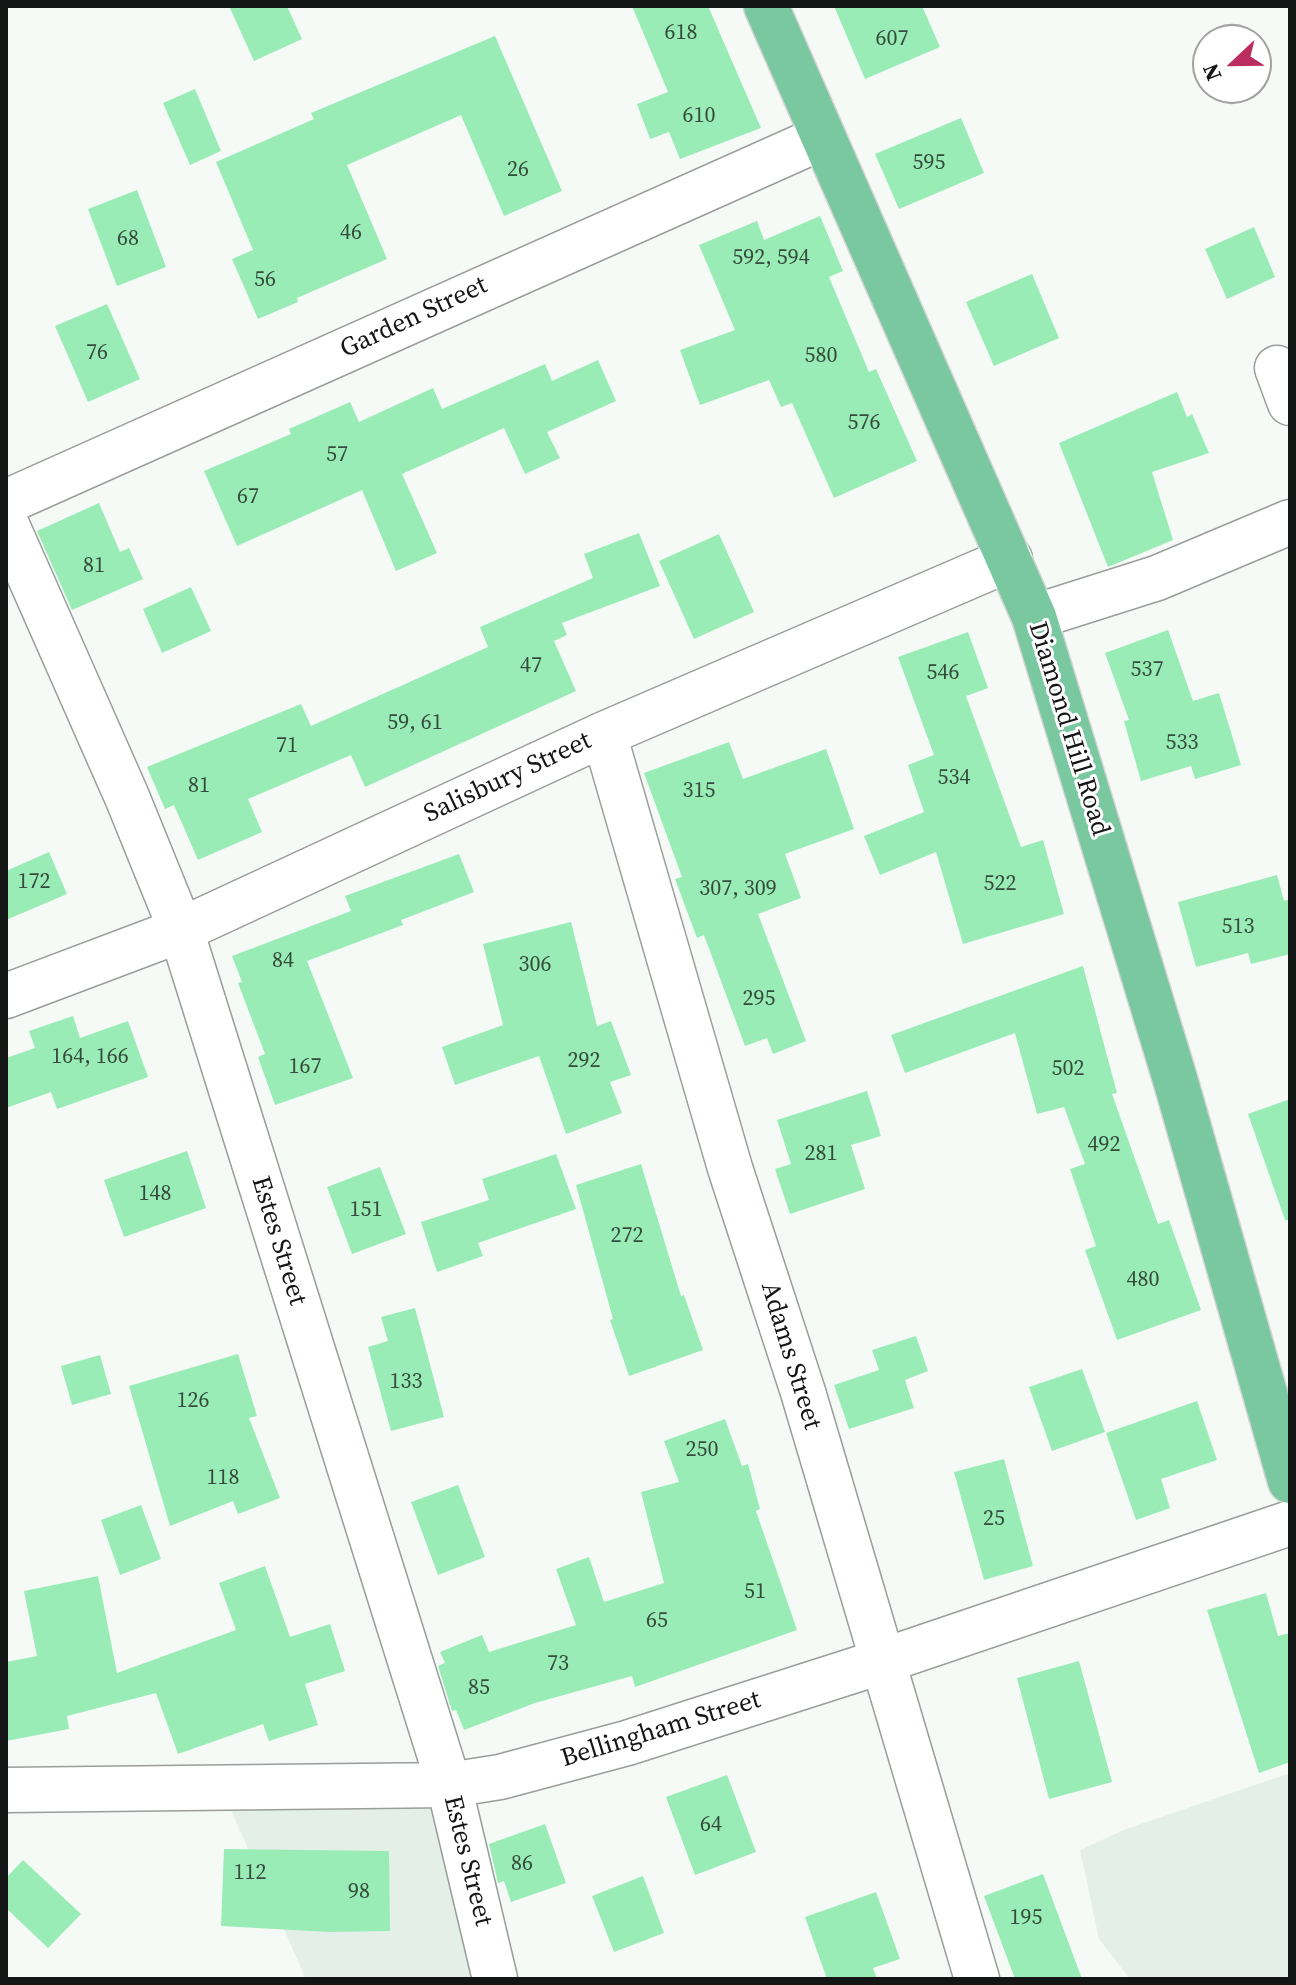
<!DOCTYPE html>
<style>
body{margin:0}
#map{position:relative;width:1296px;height:1985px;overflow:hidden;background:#f5faf7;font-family:"Source Serif 4",serif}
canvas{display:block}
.frame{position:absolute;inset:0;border:8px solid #141615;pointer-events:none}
.north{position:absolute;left:1192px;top:24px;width:80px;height:80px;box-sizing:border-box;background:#fff;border:2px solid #a1a2a1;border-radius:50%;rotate:248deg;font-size:22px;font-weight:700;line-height:32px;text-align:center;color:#141615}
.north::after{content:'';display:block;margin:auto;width:28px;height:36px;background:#bb2d5f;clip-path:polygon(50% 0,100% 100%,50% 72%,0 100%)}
</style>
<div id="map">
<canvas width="1296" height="1985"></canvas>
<div class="frame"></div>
<div class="north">N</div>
</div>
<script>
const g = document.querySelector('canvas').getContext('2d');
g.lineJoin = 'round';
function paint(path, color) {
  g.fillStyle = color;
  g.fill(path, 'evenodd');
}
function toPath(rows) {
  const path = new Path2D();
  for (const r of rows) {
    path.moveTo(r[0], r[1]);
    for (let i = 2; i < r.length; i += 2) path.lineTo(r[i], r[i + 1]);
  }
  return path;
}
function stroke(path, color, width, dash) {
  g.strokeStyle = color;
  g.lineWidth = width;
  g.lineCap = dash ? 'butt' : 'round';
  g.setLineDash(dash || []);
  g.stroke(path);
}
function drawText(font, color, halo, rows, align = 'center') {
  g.font = font + ' "Source Serif 4",serif';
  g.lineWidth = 6;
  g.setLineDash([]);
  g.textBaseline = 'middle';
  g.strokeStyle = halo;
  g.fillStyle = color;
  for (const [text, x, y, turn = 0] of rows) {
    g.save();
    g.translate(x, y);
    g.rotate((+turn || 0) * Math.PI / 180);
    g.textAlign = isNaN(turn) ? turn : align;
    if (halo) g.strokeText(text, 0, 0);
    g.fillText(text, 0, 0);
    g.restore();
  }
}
paint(toPath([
 [1290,1773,1290,1979,1130,1979,1099,1939,1080,1850,1126,1829],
 [432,1789,501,1979,306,1979,226,1799]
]), '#e4f0e7');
paint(toPath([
 [229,6,287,6,302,39,254,61],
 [632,6,708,6,761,128,680,159,669,132,650,139,637,104,668,92],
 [834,6,922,6,940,47,865,79],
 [495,36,562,191,504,216,461,115,347,165,387,259,297,298,298,302,258,319,232,259,253,250,216,162,314,119,311,113],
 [195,89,221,151,190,165,163,103],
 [961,118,984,173,899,209,875,154],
 [137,190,166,267,117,286,88,209],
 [820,216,843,271,829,277,869,372,876,369,917,461,834,498,792,403,781,407,769,380,700,405,680,350,735,330,699,245,757,221,764,240],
 [1254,227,1275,277,1227,299,1205,249],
 [1032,274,1059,338,994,366,966,302],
 [107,304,140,379,88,402,55,326],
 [598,360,616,401,547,432,560,458,525,474,504,428,402,474,437,553,396,571,362,490,237,546,204,471,291,434,289,429,350,402,359,422,433,388,442,409,545,364,552,381],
 [1177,392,1187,417,1192,414,1209,453,1152,472,1173,540,1108,567,1059,443],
 [99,503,120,552,129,548,143,579,72,610,37,531],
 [639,533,660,586,562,623,567,635,554,641,576,691,365,787,351,755,248,799,262,832,198,860,174,805,165,809,147,767,301,704,311,726,488,647,480,627,593,578,584,554],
 [719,534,754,612,694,639,659,561],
 [191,587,211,631,162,653,143,609],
 [1168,630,1193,701,1219,693,1241,765,1195,779,1191,766,1141,781,1124,721,1129,720,1105,653],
 [968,632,988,688,966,696,1021,847,1043,840,1064,914,963,944,936,852,880,875,864,836,924,812,908,765,934,755,898,657],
 [729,742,743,779,826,749,854,829,785,854,801,898,758,914,806,1041,773,1054,767,1038,745,1046,704,935,697,938,675,879,682,877,644,773],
 [49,852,67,894,6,920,6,871],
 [459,854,474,892,401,920,403,925,307,961,353,1078,275,1105,258,1057,265,1054,238,983,242,982,232,956,351,911,345,896],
 [1277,875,1284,901,1290,899,1290,954,1251,964,1248,953,1196,967,1178,902],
 [571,922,597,1026,611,1021,631,1075,610,1082,622,1113,566,1134,539,1056,455,1085,442,1047,503,1025,483,944],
 [1083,966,1117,1093,1112,1094,1158,1224,1169,1220,1201,1310,1117,1340,1085,1250,1096,1246,1070,1169,1085,1164,1064,1107,1037,1114,1015,1033,905,1073,891,1035],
 [73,1016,80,1038,128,1021,148,1077,57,1109,51,1092,6,1108,6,1058,35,1048,29,1031],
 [867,1091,881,1136,851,1145,865,1189,790,1214,775,1169,791,1164,777,1120],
 [1290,1099,1290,1220,1285,1220,1248,1114],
 [187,1151,206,1208,124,1237,104,1180],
 [556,1154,576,1209,478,1243,483,1256,437,1272,421,1222,489,1200,482,1179],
 [641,1164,681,1296,684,1295,703,1350,629,1376,610,1320,613,1319,576,1185],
 [380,1167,406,1234,352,1254,327,1187],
 [415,1308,444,1417,391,1431,368,1347,388,1341,381,1317],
 [916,1336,928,1371,905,1380,914,1408,849,1429,834,1385,879,1370,872,1350],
 [238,1354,257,1416,249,1418,280,1498,238,1514,233,1501,170,1526,129,1386],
 [100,1355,111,1394,72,1405,61,1366],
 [1082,1369,1105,1432,1052,1451,1029,1387],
 [1197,1401,1217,1460,1161,1479,1170,1508,1136,1520,1106,1433],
 [725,1419,742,1466,748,1464,760,1509,756,1511,797,1630,635,1687,632,1676,535,1703,464,1730,456,1710,452,1711,438,1666,445,1663,440,1652,482,1635,489,1652,576,1625,556,1569,589,1557,604,1602,664,1583,641,1492,679,1482,664,1441],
 [1004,1459,1033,1566,984,1580,954,1472],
 [458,1485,485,1557,438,1575,411,1502],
 [141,1505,161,1559,120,1575,101,1520],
 [265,1566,290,1637,330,1624,345,1671,305,1684,318,1725,269,1741,263,1724,178,1754,156,1693,67,1716,69,1729,6,1741,6,1662,37,1656,24,1591,98,1576,117,1673,236,1630,219,1583],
 [1266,1593,1278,1636,1290,1633,1290,1762,1259,1773,1207,1610],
 [1079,1661,1112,1782,1049,1799,1017,1678],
 [727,1775,756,1852,695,1875,666,1797],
 [545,1824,566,1883,511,1902,504,1881,498,1883,489,1844],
 [224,1849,389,1851,390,1931,329,1932,221,1926],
 [23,1860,81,1914,48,1948,6,1908,6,1878],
 [1043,1874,1082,1979,1015,1979,984,1896],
 [643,1876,664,1933,614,1952,592,1896],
 [876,1892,900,1959,873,1968,877,1979,827,1979,805,1917]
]), '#99ecb6');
const minor = toPath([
 [1277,368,1290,403],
 [6,502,823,137],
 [6,523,127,797,181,930,449,1785,495,1979],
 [1034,617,1157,578,1290,522],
 [604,734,730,1168,803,1392,977,1979],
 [6,996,181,930,604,734,1010,559],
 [6,1790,449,1785,500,1777,627,1743,880,1662,1290,1523]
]);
const major = toPath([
 [766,6,1034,617,1175,1079,1290,1481]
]);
stroke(minor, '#999d9b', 47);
stroke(major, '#d5d5d5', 47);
stroke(minor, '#fff', 44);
stroke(major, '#7ac8a0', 44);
drawText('22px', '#354c3d', null, [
 ["618",681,33],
 ["607",892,39],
 ["610",699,116],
 ["595",929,163],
 ["26",518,170],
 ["46",351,233],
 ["68",128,239],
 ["592, 594",771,258],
 ["56",265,280],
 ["76",97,353],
 ["580",821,356],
 ["576",864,423],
 ["57",337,455],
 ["67",248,497],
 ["81",94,566],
 ["47",531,666],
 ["537",1147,670],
 ["546",943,673],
 ["59, 61",415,723],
 ["533",1182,743],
 ["71",287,746],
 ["534",954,778],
 ["81",199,786],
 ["315",699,791],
 ["172",34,882],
 ["522",1000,884],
 ["307, 309",738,889],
 ["513",1238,927],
 ["84",283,961],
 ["306",535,965],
 ["295",759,999],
 ["164, 166",90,1057],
 ["292",584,1061],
 ["167",305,1067],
 ["502",1068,1069],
 ["492",1104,1145],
 ["281",821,1154],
 ["148",155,1194],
 ["151",366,1210],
 ["272",627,1236],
 ["480",1143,1280],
 ["133",406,1382],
 ["126",193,1401],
 ["250",702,1450],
 ["118",223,1478],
 ["25",994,1519],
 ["51",755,1592],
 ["65",657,1621],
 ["73",558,1664],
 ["85",479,1688],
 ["64",711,1825],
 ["86",522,1864],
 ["112",250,1873],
 ["98",359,1892],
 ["195",1026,1918]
]);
drawText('26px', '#141615', '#fff', [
 ["Garden Street",414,318,-25],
 ["Diamond Hill Road",1068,729,73],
 ["Salisbury Street",508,778,-25],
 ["Estes Street",278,1241,73],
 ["Adams Street",790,1356,73],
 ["Bellingham Street",661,1730,-17],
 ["Estes Street",467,1861,76]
]);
</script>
